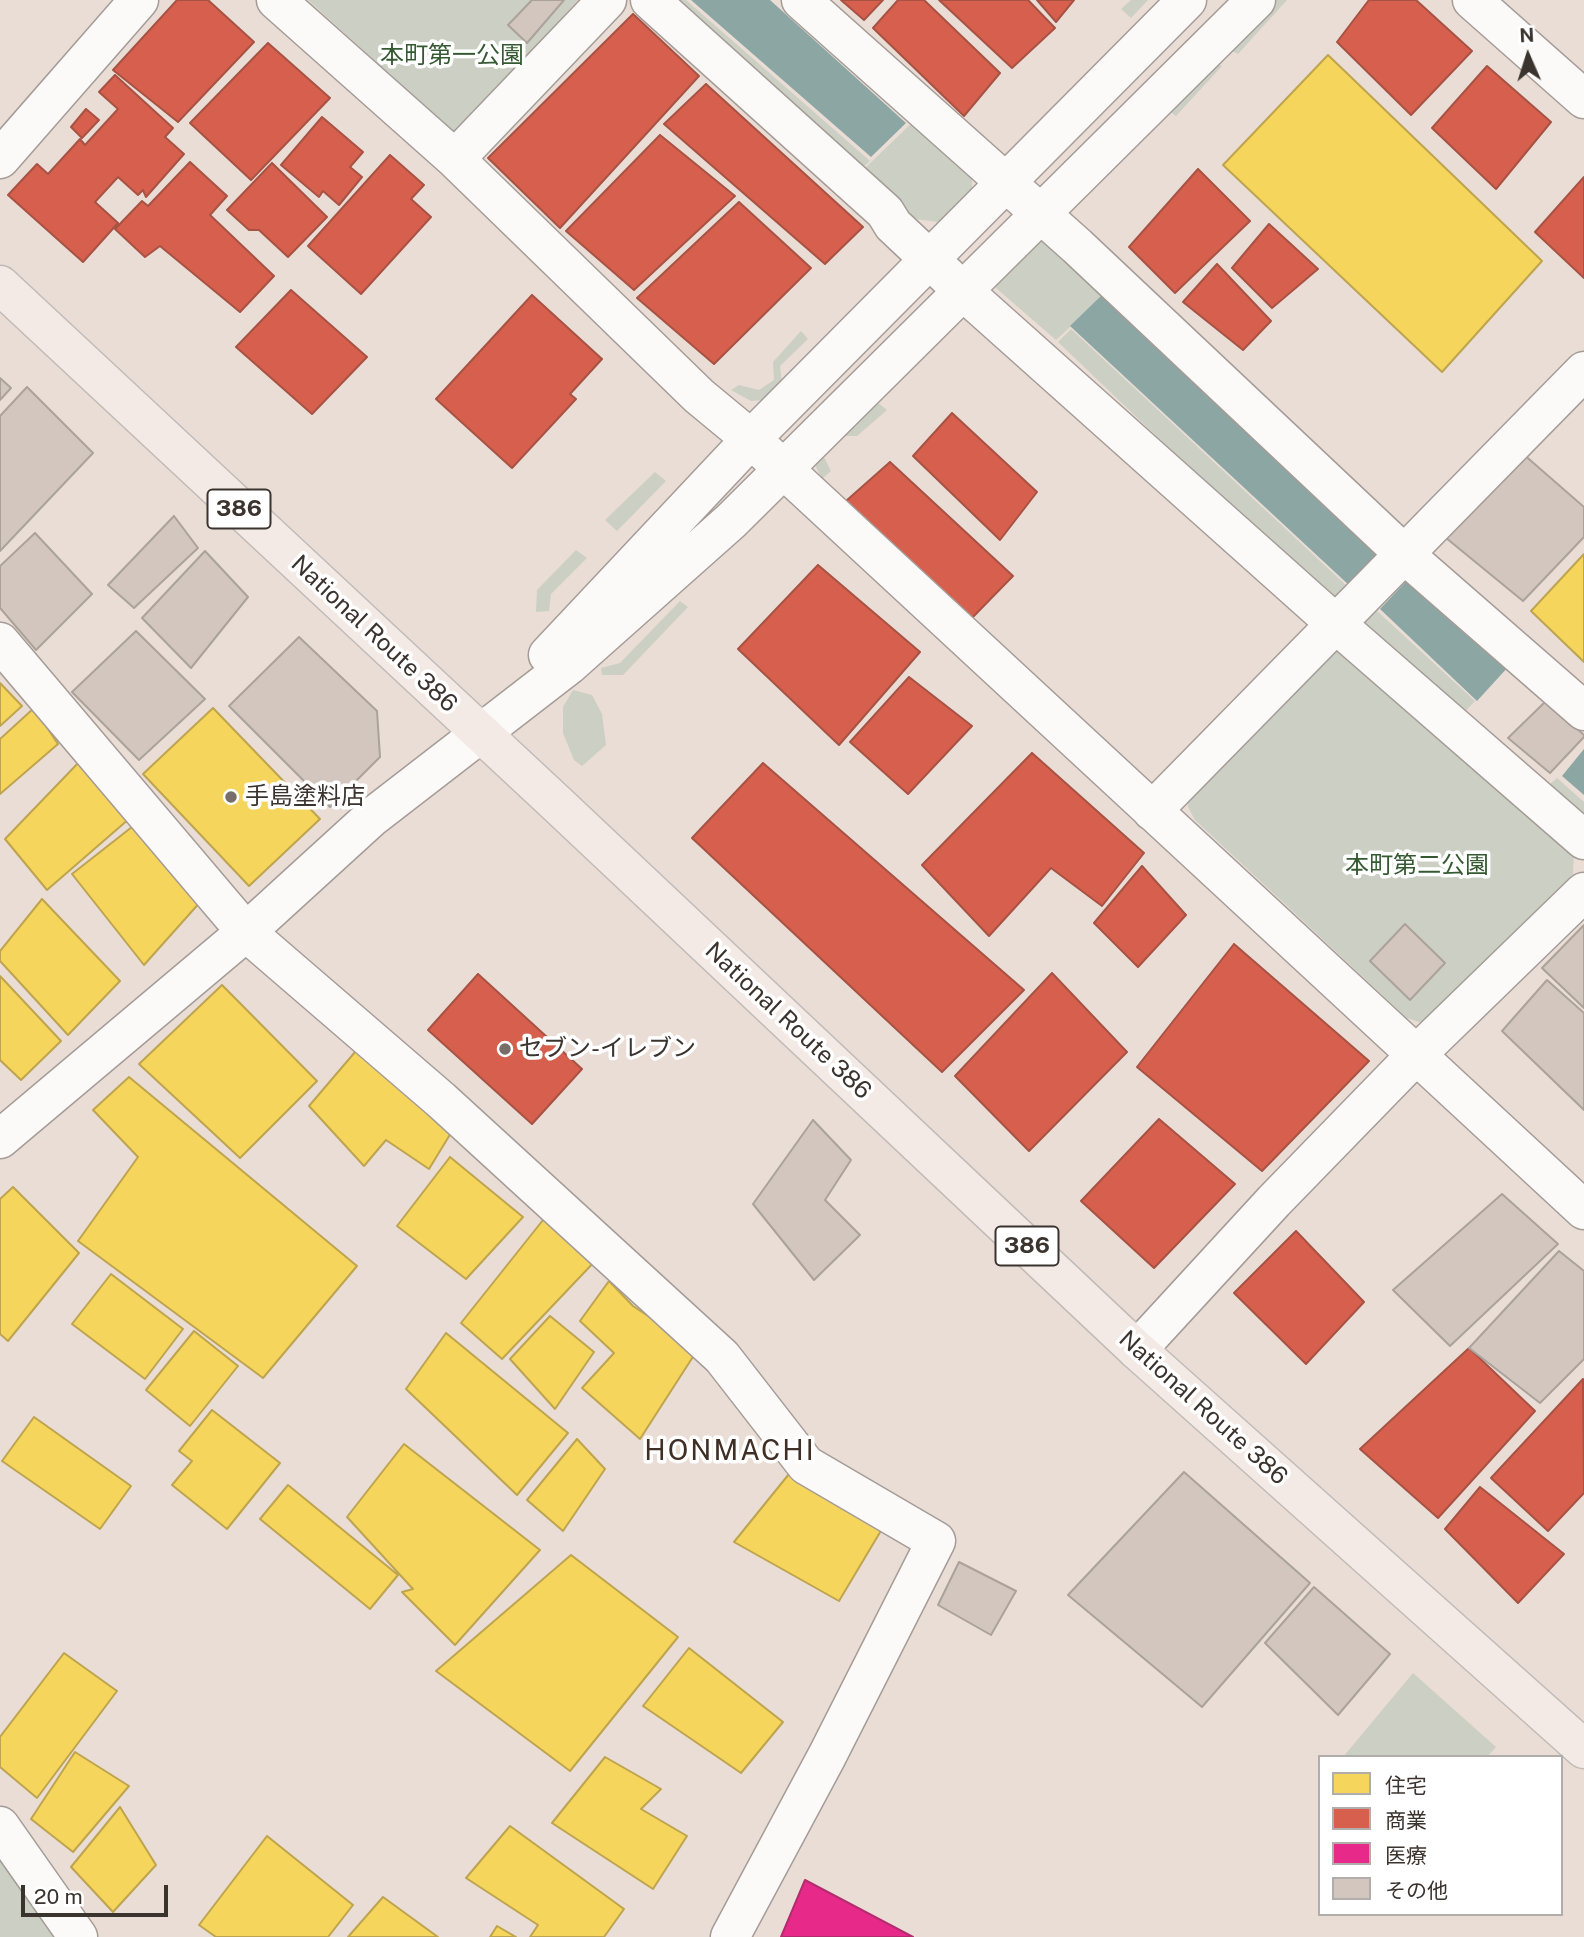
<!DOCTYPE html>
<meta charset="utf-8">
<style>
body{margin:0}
#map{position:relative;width:1584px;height:1937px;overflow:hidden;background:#e9ddd6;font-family:"Public Sans","Noto Sans JP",sans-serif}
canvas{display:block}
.legend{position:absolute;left:1318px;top:1755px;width:245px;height:161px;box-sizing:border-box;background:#fff;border:2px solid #b1adab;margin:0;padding:9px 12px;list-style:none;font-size:21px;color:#3b332e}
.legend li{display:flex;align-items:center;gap:14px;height:35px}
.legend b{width:35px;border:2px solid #b1adab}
.north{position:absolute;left:1493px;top:21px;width:70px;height:70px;-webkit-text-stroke:5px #fff;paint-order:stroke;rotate:357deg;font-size:19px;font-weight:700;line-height:28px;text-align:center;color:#3b332e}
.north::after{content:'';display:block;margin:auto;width:24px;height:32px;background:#3b332e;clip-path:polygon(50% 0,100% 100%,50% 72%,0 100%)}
.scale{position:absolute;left:21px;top:1885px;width:147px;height:32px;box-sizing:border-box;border:4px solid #3b332e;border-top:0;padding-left:9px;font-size:21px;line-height:24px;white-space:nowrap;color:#3b332e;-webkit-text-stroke:5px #fff;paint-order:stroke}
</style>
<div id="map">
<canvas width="1584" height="1937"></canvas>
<ul class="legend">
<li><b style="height:19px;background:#f6d55c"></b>住宅</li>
<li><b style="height:19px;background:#d6604d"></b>商業</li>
<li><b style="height:19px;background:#e7298a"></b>医療</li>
<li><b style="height:19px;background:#d2c6bf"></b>その他</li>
</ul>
<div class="north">N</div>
<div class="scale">20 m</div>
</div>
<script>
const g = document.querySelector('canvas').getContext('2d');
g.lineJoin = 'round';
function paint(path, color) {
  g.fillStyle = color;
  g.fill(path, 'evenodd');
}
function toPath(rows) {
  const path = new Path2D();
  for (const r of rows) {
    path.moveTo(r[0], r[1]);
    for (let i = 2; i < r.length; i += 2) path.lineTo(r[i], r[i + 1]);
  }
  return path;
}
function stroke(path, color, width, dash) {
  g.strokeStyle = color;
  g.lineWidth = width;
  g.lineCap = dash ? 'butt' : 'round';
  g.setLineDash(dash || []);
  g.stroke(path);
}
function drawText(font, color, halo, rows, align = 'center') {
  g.font = font + ' "Public Sans","Noto Sans JP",sans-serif';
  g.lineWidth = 7;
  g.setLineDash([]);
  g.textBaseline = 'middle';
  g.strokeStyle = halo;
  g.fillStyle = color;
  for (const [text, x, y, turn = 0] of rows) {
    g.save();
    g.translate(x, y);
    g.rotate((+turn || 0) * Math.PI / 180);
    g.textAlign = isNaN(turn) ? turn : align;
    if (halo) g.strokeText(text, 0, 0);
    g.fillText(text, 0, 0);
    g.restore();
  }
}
paint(toPath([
 [308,0,578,0,456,134],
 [664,0,686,0,870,161,858,172],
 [1131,0,1148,0,1131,18,1121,9],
 [1274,0,1287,0,1238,54,1225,47],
 [1214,61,1222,66,1176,116,1167,109],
 [916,119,972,160,972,194,950,216,938,222,916,219,864,169],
 [1031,230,1113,287,1056,340,996,288,998,263],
 [1071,329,1349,588,1332,604,1058,342],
 [801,331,808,339,780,366,782,384,765,400,751,401,731,390,739,385,759,390,774,380,773,362],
 [878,403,887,410,857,436,837,436,824,447,824,457,831,471,822,479,813,461,834,427,855,427],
 [655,472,666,481,617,531,605,520],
 [576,550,587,558,551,594,549,611,536,612,537,590],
 [680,601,688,607,623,675,602,675,601,668,620,663],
 [1377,611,1475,701,1460,717,1359,628],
 [1347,650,1574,849,1573,874,1434,1021,1425,1024,1407,1018,1195,820,1188,807,1188,799,1325,651],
 [573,690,592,695,602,714,606,745,582,766,574,760,563,733,563,707],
 [1557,778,1584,802,1584,828,1542,791],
 [1413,1673,1496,1747,1487,1757,1343,1757],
 [0,1861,58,1937,0,1937]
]), '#cccfc3');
paint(toPath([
 [691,0,770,0,906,123,871,157],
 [1103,294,1386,551,1351,587,1070,326],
 [1411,576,1509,666,1477,701,1380,609],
 [1584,749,1584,795,1562,776]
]), '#8ca6a4');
const homes = toPath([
 [1328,55,1542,261,1442,372,1223,165,1328,55],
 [1584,554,1584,662,1531,611,1584,554],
 [0,683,22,706,0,726,0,683],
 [34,708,58,744,0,794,0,739,34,708],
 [213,708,320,819,249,886,143,774,213,708],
 [81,760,130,818,47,890,5,839,81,760],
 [137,823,202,900,144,965,72,874,137,823],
 [42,899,120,981,68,1035,0,961,0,951,42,899],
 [0,976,61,1041,21,1080,0,1060,0,976],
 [222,985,317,1081,240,1158,139,1064,222,985],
 [361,1045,454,1128,429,1169,386,1140,364,1166,309,1106,361,1045],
 [129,1077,357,1266,263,1378,78,1241,138,1157,93,1110,129,1077],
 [450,1157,523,1217,466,1279,397,1226,450,1157],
 [13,1187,79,1253,8,1341,0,1334,0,1199,13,1187],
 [547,1215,597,1259,502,1359,461,1323,547,1215],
 [111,1274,183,1329,145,1379,72,1324,111,1274],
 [609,1281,633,1306,698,1349,640,1439,582,1388,614,1353,580,1321,609,1281],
 [550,1316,594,1352,555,1409,510,1359,550,1316],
 [194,1331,238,1366,190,1426,146,1390,194,1331],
 [446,1333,568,1433,517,1495,406,1389,446,1333],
 [212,1410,280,1463,227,1529,172,1485,192,1461,179,1451,212,1410],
 [34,1417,131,1486,100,1529,2,1461,34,1417],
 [577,1439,605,1469,563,1531,527,1500,577,1439],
 [404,1444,540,1550,455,1645,402,1592,413,1589,347,1517,404,1444],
 [789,1474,882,1529,839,1601,734,1542,789,1474],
 [288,1485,398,1575,370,1609,260,1519,288,1485],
 [571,1555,678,1637,570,1771,436,1671,571,1555],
 [689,1648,783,1722,741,1773,643,1706,689,1648],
 [64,1653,117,1691,37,1798,0,1767,0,1737,64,1653],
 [75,1752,129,1786,73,1852,31,1819,75,1752],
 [605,1757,661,1789,641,1809,687,1836,653,1889,552,1823,605,1757],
 [120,1807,156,1865,113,1912,71,1867,120,1807],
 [510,1826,624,1909,604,1937,530,1937,538,1925,466,1878,510,1826],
 [267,1836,353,1905,328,1937,216,1937,199,1925,267,1836],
 [383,1897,438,1937,348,1937,383,1897],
 [497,1926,516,1937,490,1937,497,1926]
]);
paint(homes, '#f6d55c');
stroke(homes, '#bea44e', 2);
const shops = toPath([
 [177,0,208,0,254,42,178,122,113,70,177,0],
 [841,0,883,0,864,20,841,0],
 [898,0,924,0,1000,73,964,116,873,28,898,0],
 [939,0,1028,0,1055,28,1012,68,939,0],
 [1037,0,1074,0,1056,22,1037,0],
 [1369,0,1416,0,1472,51,1411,115,1337,42,1369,0],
 [633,14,699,76,560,228,488,158,633,14],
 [268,43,330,98,251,180,190,123,268,43],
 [1487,66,1551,122,1496,189,1432,128,1487,66],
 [115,75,173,128,165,137,184,154,146,197,143,190,138,195,118,177,95,202,118,223,83,262,8,195,37,164,48,174,80,139,85,145,118,109,99,92,115,75],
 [706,84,863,227,825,264,664,124,706,84],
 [86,109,99,120,82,138,71,127,86,109],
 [322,117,363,152,350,167,362,177,339,205,323,191,319,197,281,165,322,117],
 [660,135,735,196,634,290,566,231,660,135],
 [390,155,424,185,411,199,431,217,361,294,308,246,390,155],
 [190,162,227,196,210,215,274,276,240,312,160,246,145,257,115,229,142,201,148,206,190,162],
 [272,163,327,217,288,257,259,230,249,230,227,210,272,163],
 [1198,169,1250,221,1175,293,1129,247,1198,169],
 [1584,177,1584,278,1535,232,1584,177],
 [739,202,811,268,714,364,637,298,739,202],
 [1269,224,1318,269,1272,308,1232,268,1269,224],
 [1217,264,1271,321,1243,350,1183,302,1217,264],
 [291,290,367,357,312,414,236,347,291,290],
 [532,295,602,359,570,394,576,399,512,468,436,399,532,295],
 [952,413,1037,492,1000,540,913,456,952,413],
 [890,462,1013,576,969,621,846,501,890,462],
 [818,565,920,652,839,745,738,649,818,565],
 [909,677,972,726,908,794,850,742,909,677],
 [1032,753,1144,853,1102,906,1051,868,989,936,922,865,1032,753],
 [763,763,1024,990,942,1072,692,838,763,763],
 [1142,866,1186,915,1138,967,1094,923,1142,866],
 [1234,944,1369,1061,1262,1171,1137,1067,1234,944],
 [1052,973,1127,1052,1029,1151,955,1076,1052,973],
 [478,974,582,1069,532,1124,428,1030,478,974],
 [1159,1119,1235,1184,1154,1268,1081,1201,1159,1119],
 [1296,1231,1364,1302,1306,1364,1234,1293,1296,1231],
 [1469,1348,1535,1411,1438,1518,1360,1449,1469,1348],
 [1583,1379,1584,1493,1548,1531,1491,1478,1583,1379],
 [1480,1487,1564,1554,1518,1603,1445,1529,1480,1487]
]);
paint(shops, '#d6604d');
stroke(shops, '#a85244', 2);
const health = toPath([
 [805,1880,913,1937,781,1937,805,1880]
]);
paint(health, '#e7298a');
stroke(health, '#b32c6e', 2);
const building = toPath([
 [532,0,564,0,527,43,508,25,532,0],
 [0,378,11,388,0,400,0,378],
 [27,387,93,453,0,551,0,416,27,387],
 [1522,453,1584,507,1584,537,1523,601,1440,533,1522,453],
 [174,516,198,548,134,608,108,585,174,516],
 [35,533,92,594,36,650,0,608,0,566,35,533],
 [205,551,248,597,191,668,142,618,205,551],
 [136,631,205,699,139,760,72,692,136,631],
 [299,637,377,711,380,757,330,807,229,706,299,637],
 [1546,701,1584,735,1584,737,1550,773,1508,738,1546,701],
 [1405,924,1445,963,1410,1000,1370,961,1405,924],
 [1584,925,1584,1008,1542,968,1584,925],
 [1547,980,1584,1013,1584,1110,1502,1031,1547,980],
 [813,1120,851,1160,825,1200,860,1235,814,1280,753,1204,813,1120],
 [1502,1194,1558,1244,1450,1346,1393,1290,1502,1194],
 [1559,1251,1584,1271,1584,1359,1540,1403,1469,1348,1559,1251],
 [1184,1472,1310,1583,1202,1707,1068,1595,1184,1472],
 [959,1562,1016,1591,991,1635,938,1605,959,1562],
 [1314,1587,1390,1654,1338,1715,1265,1643,1314,1587]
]);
paint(building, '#d2c6bf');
stroke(building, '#aba29c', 2);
const minor = toPath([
 [276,0,455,159,699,396,751,439,1584,1210],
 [650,0,885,212,893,225,963,291,1336,624,1584,840],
 [801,0,1077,246,1404,554,1584,711],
 [1472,0,1584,99],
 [0,159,139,0],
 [455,159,607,0],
 [0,642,246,932,441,1100,722,1357,806,1465,936,1541,827,1756,730,1937],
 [548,655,751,439,1187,0],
 [1152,811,1584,371],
 [0,1139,246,932,371,818,569,665,731,521,1256,0],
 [1137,1350,1274,1201,1416,1055,1584,892],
 [0,1826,78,1937]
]);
const highway = toPath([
 [0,285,555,802,1137,1350,1584,1749]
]);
stroke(minor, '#a59c97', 41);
stroke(highway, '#c1bbb8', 41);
stroke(minor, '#fcfaf9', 38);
stroke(highway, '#f3eae6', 38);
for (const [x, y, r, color] of [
 [231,797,7,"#786e69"],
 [505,1049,7,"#786e69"]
]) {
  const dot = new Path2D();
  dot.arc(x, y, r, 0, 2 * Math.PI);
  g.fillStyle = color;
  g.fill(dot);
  stroke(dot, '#fff', 2.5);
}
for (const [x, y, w] of [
 [239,509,63],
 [1027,1246,63]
]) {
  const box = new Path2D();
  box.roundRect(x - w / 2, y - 19.5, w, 39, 5);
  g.fillStyle = '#fff';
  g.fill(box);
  stroke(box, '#3b332e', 2);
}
drawText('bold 23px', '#3b332e', null, [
 ["386",239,509],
 ["386",1027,1246]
]);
drawText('24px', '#355a32', '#fff', [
 ["本町第一公園",452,56],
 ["本町第二公園",1417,866]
]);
drawText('24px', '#3b332e', '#fff', [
 ["National Route 386",374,634,43],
 ["National Route 386",788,1021,43],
 ["National Route 386",1203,1408,42]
]);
drawText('24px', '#3b332e', '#fff', [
 ["手島塗料店",245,797],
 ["セブン-イレブン",519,1049]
], 'left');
g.letterSpacing = '2px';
drawText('28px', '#3f2f25', '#fff', [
 ["HONMACHI",730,1451]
]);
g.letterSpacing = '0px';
</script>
